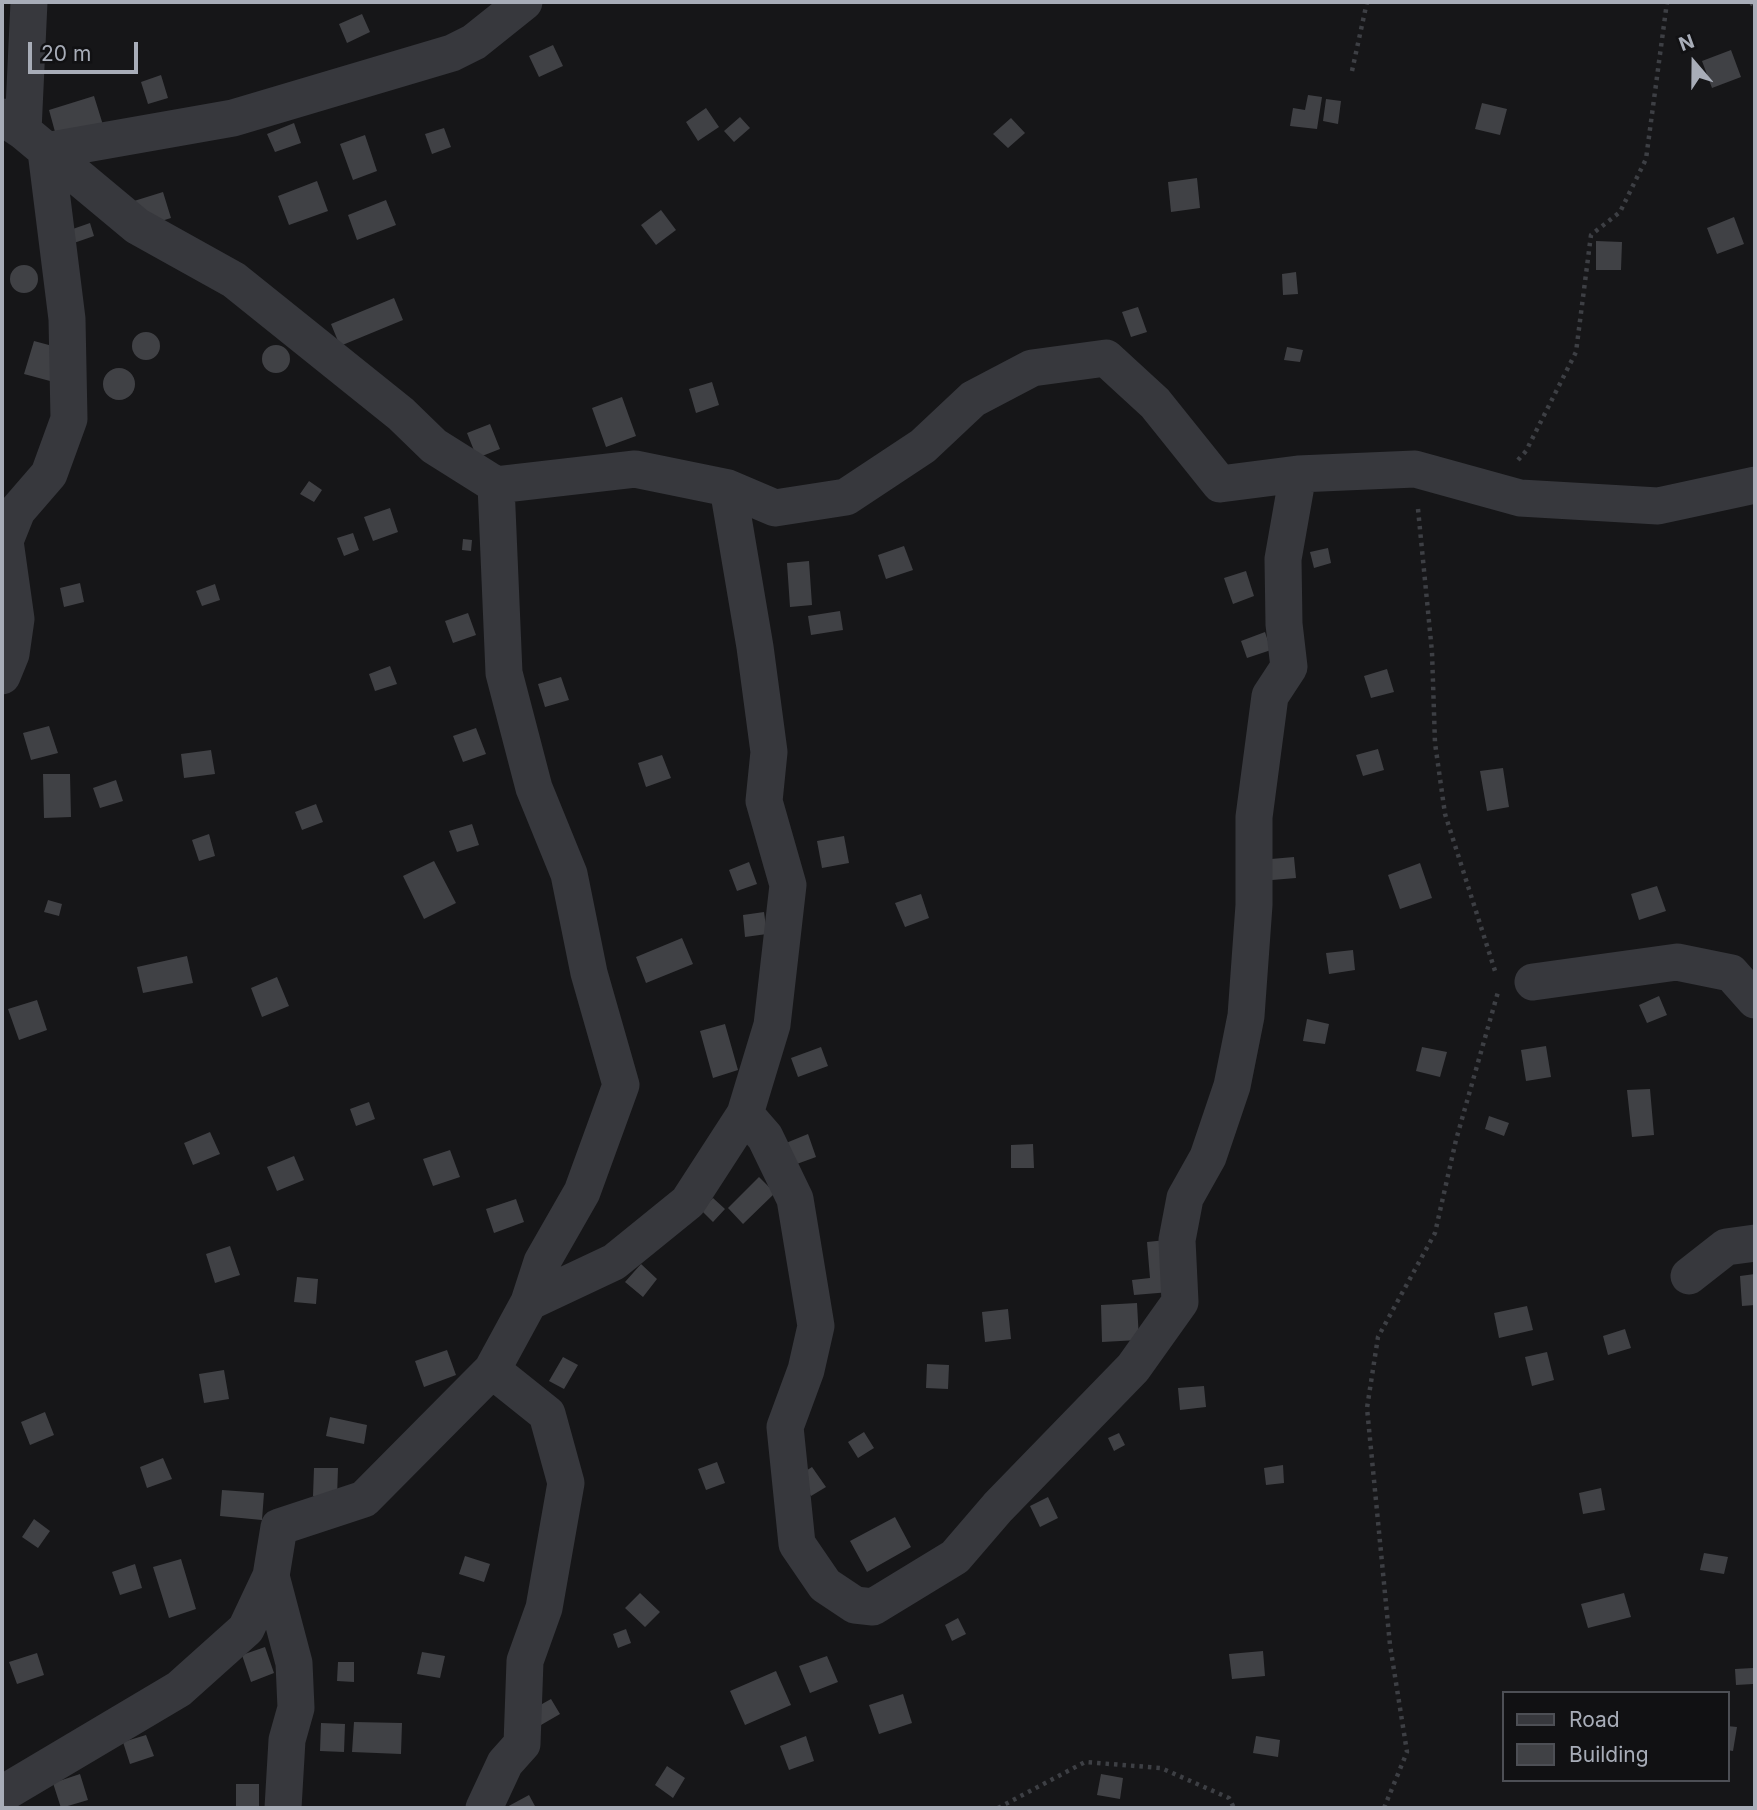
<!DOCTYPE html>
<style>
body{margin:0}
#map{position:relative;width:1757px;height:1810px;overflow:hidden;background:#161618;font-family:Inter,sans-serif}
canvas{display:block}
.frame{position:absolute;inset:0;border:4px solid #a8adb8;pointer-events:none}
.legend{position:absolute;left:1502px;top:1691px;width:228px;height:91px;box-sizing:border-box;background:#111113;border:2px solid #4d4f55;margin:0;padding:9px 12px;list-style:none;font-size:21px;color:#a8adb8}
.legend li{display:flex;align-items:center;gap:14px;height:35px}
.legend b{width:35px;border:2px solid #4d4f55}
.north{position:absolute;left:1659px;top:28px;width:70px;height:70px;-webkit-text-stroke:5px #111113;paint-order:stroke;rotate:340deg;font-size:19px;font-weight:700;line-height:28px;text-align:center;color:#a8adb8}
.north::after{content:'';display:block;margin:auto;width:24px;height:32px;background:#a8adb8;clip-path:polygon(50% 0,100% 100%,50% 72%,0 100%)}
.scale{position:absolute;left:28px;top:42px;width:110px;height:32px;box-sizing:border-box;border:4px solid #a8adb8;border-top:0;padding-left:9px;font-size:21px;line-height:24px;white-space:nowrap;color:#a8adb8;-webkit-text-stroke:5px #111113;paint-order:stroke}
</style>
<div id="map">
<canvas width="1757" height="1810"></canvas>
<div class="frame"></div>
<ul class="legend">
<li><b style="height:9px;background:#37383d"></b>Road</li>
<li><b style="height:19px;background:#404145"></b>Building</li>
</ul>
<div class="north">N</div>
<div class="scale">20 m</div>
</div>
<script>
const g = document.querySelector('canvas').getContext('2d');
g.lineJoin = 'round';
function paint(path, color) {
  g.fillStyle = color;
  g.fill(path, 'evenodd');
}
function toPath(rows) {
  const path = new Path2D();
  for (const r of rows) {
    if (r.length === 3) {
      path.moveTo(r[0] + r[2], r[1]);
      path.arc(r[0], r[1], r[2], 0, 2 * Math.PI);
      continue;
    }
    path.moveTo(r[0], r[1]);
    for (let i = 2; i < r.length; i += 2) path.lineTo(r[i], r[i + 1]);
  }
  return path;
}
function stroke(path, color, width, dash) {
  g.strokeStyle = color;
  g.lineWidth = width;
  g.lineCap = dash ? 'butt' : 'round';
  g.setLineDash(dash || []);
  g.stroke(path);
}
paint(toPath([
 [362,14,370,32,347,43,339,24],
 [553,45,563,66,539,77,529,56],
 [1731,50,1741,77,1712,88,1702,61],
 [161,75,168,98,148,104,141,82],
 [1308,95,1322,97,1317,129,1290,126,1293,108,1305,110],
 [94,96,103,125,57,139,49,110],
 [1326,99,1341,101,1338,124,1323,121],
 [1482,103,1507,109,1500,135,1475,129],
 [706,108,719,127,698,141,686,122],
 [740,117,750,128,734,142,724,131],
 [1011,118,1025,133,1008,148,993,134],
 [294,123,301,143,275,152,267,134],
 [444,128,451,147,432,154,425,134],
 [365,135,377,171,353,180,340,144],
 [1197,178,1200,208,1171,212,1168,182],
 [317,181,328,211,289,225,278,196],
 [163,192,171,218,142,227,134,201],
 [386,200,396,225,357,240,348,215],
 [661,210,676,230,656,245,641,225],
 [1734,217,1744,244,1717,254,1707,228],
 [90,223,94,236,71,244,67,231],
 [1596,241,1622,242,1621,270,1596,270],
 [24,279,14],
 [1296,272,1298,294,1283,295,1282,274],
 [394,298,403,320,340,346,331,324],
 [1138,307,1147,332,1131,337,1122,312],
 [146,346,14],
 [34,341,60,348,50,381,24,374],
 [276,359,14],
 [1287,347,1303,350,1300,362,1284,360],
 [119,384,16],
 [712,382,719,405,696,413,689,389],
 [622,397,636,436,606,447,592,408],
 [490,424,500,449,477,458,467,433],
 [309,481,322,490,314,502,300,494],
 [390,508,398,532,373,541,364,517],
 [353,533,359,550,344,556,337,538],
 [463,539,472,540,471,551,462,550],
 [904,546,913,570,886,579,878,555],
 [1328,548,1331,563,1314,568,1310,552],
 [809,561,812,605,790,607,787,563],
 [1246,571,1254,596,1233,604,1224,578],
 [80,583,84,602,64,607,60,588],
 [215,584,220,600,202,606,196,591],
 [840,611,843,630,811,635,808,616],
 [468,613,476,635,453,643,445,621],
 [1265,632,1271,650,1247,658,1241,641],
 [390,666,397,684,375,691,369,674],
 [1387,669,1394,692,1371,698,1364,676],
 [561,677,569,700,545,707,538,684],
 [49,726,58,753,31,760,23,733],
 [476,728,486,754,463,762,453,736],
 [1378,749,1384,770,1363,776,1356,755],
 [211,750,215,774,184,778,181,754],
 [662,755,671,778,646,787,638,763],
 [1503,768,1509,807,1487,811,1480,771],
 [43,774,70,774,71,817,44,818],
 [116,780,123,801,100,808,93,788],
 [316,804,323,822,302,830,295,812],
 [472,824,479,845,457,852,449,831],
 [209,834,215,856,199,861,192,840],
 [844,836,849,863,822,868,817,841],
 [1294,857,1296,878,1272,880,1271,859],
 [434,861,456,903,424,919,403,876],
 [749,862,757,884,737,891,729,870],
 [1420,863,1432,898,1400,909,1388,875],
 [1657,886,1666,911,1639,920,1631,894],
 [921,894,929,918,905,927,895,903],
 [48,900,62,904,59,916,44,912],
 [764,912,767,934,745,937,743,915],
 [682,938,693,964,646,983,636,957],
 [1353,950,1355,970,1329,974,1326,953],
 [187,956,193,983,143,993,137,967],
 [277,977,289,1006,262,1017,251,988],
 [1659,996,1667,1015,1647,1023,1639,1005],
 [37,1000,47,1030,19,1040,8,1009],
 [1307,1019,1329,1024,1325,1044,1303,1041],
 [725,1024,738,1070,713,1078,700,1031],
 [1546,1046,1551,1077,1526,1081,1521,1050],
 [821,1047,828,1066,798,1077,791,1058],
 [1422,1047,1447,1052,1440,1077,1416,1071],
 [1650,1089,1654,1135,1632,1137,1627,1090],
 [369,1102,375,1119,356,1126,350,1109],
 [1489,1116,1509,1123,1504,1136,1485,1129],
 [210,1132,220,1154,193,1165,184,1143],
 [808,1134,816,1157,794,1165,786,1143],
 [1033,1144,1034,1168,1011,1168,1011,1145],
 [450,1150,460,1177,433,1186,423,1159],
 [294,1156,304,1180,277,1191,267,1167],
 [759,1177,775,1193,743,1224,728,1208],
 [713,1198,725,1209,713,1222,701,1210],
 [516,1199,524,1222,494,1233,486,1209],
 [1166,1240,1170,1292,1134,1295,1132,1280,1150,1278,1147,1242],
 [230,1246,240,1275,215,1283,206,1254],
 [641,1264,657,1279,643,1297,625,1282],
 [1755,1274,1755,1305,1742,1306,1740,1276],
 [297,1277,318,1279,316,1304,294,1302],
 [1137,1303,1139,1340,1102,1342,1101,1305],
 [1527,1306,1533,1330,1499,1338,1494,1313],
 [1008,1309,1011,1339,985,1342,982,1312],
 [1625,1329,1631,1348,1608,1355,1603,1336],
 [447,1350,456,1375,424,1387,415,1361],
 [1547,1352,1554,1380,1532,1386,1525,1357],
 [563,1357,578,1365,564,1389,549,1381],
 [927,1364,949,1365,948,1389,926,1388],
 [224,1370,229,1399,204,1403,199,1374],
 [1204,1386,1206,1407,1180,1410,1178,1388],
 [45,1412,54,1435,30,1445,21,1422],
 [330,1417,367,1425,364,1444,326,1436],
 [864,1432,874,1448,858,1458,848,1442],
 [1119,1433,1125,1445,1114,1451,1108,1438],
 [163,1458,172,1479,147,1488,140,1467],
 [717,1462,725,1483,706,1490,698,1469],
 [1283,1465,1284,1483,1266,1485,1264,1468],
 [812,1467,826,1487,811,1496,798,1476],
 [314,1468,338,1468,337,1497,313,1496],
 [1601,1488,1605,1510,1583,1514,1579,1493],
 [222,1490,264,1493,262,1520,220,1516],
 [1048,1497,1058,1518,1040,1527,1030,1506],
 [895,1517,911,1547,867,1572,850,1541],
 [34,1519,50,1531,38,1548,22,1537],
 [1704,1553,1728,1557,1724,1574,1700,1570],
 [465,1556,490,1564,484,1582,459,1574],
 [181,1559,196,1609,169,1618,153,1567],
 [135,1564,142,1588,120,1595,112,1572],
 [640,1593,660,1612,645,1627,625,1608],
 [1624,1593,1631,1617,1588,1628,1581,1604],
 [958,1618,966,1634,952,1641,945,1625],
 [626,1629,631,1643,618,1648,613,1634],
 [265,1647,274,1673,251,1682,242,1655],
 [1263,1651,1265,1676,1232,1679,1229,1654],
 [422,1652,445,1656,440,1678,417,1674],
 [37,1653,44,1675,17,1684,9,1662],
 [827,1656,838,1682,810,1693,799,1666],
 [338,1662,354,1662,354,1682,337,1681],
 [1753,1668,1753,1684,1736,1685,1735,1669],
 [776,1671,791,1705,745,1725,730,1691],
 [903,1694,912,1723,879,1734,869,1705],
 [551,1699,560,1714,541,1725,533,1709],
 [354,1722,402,1723,401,1754,352,1752],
 [321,1723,345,1724,344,1752,320,1751],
 [1727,1726,1737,1727,1733,1751,1727,1750],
 [146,1735,154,1756,130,1764,123,1742],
 [806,1736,814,1761,789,1770,780,1746],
 [1256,1736,1280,1740,1278,1757,1253,1753],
 [667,1766,685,1778,673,1798,655,1785],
 [80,1774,88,1800,61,1808,53,1783],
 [1101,1774,1123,1778,1120,1799,1097,1795],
 [236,1784,259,1784,259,1808,236,1808],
 [529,1795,536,1808,505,1808]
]), '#404145');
stroke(toPath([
 [1751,2,1755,8],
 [1352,71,1367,2],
 [1518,460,1526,451,1576,352,1591,235,1620,212,1646,159,1667,2],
 [1418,509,1432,652,1435,743,1445,814,1496,974],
 [998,1808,1085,1762,1161,1768,1229,1798,1234,1808],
 [1384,1808,1407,1752,1390,1645,1367,1408,1378,1337,1435,1233,1456,1140,1498,992]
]), '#3d3f44', 4.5, [3.5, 5]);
stroke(toPath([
 [2,117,23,131,137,226,234,280,401,414,434,446,496,485,635,469,728,488,775,508,846,497,923,446,973,399,1032,368,1106,358,1155,403,1220,484,1298,474,1415,469,1520,498,1658,506,1755,485],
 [23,131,29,2],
 [2,676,11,654,16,619,5,541,17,511,49,474,69,419,67,319,46,151,233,118,452,53,474,42,524,2],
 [1533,982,1677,962,1731,973,1755,1000],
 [745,1114,765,1137,795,1199,816,1326,806,1370,785,1427,797,1544,825,1585,855,1605,873,1607,955,1557,998,1507,1133,1368,1180,1302,1177,1240,1185,1198,1208,1157,1232,1086,1246,1016,1254,905,1254,817,1270,696,1289,667,1284,624,1283,559,1298,474],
 [1689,1276,1726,1247,1755,1243],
 [529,1302,614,1262,688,1202,745,1114,772,1025,788,885,764,801,769,752,755,647,728,488],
 [271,1576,294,1663,296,1708,287,1740,283,1808],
 [2,1794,179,1689,246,1629,271,1576,279,1527,364,1499,492,1370,529,1302,542,1262,582,1192,621,1085,589,973,569,874,534,788,504,673,496,485],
 [484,1808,505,1763,522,1744,525,1661,544,1608,566,1483,547,1414,492,1370]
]), '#37383d', 37);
</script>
